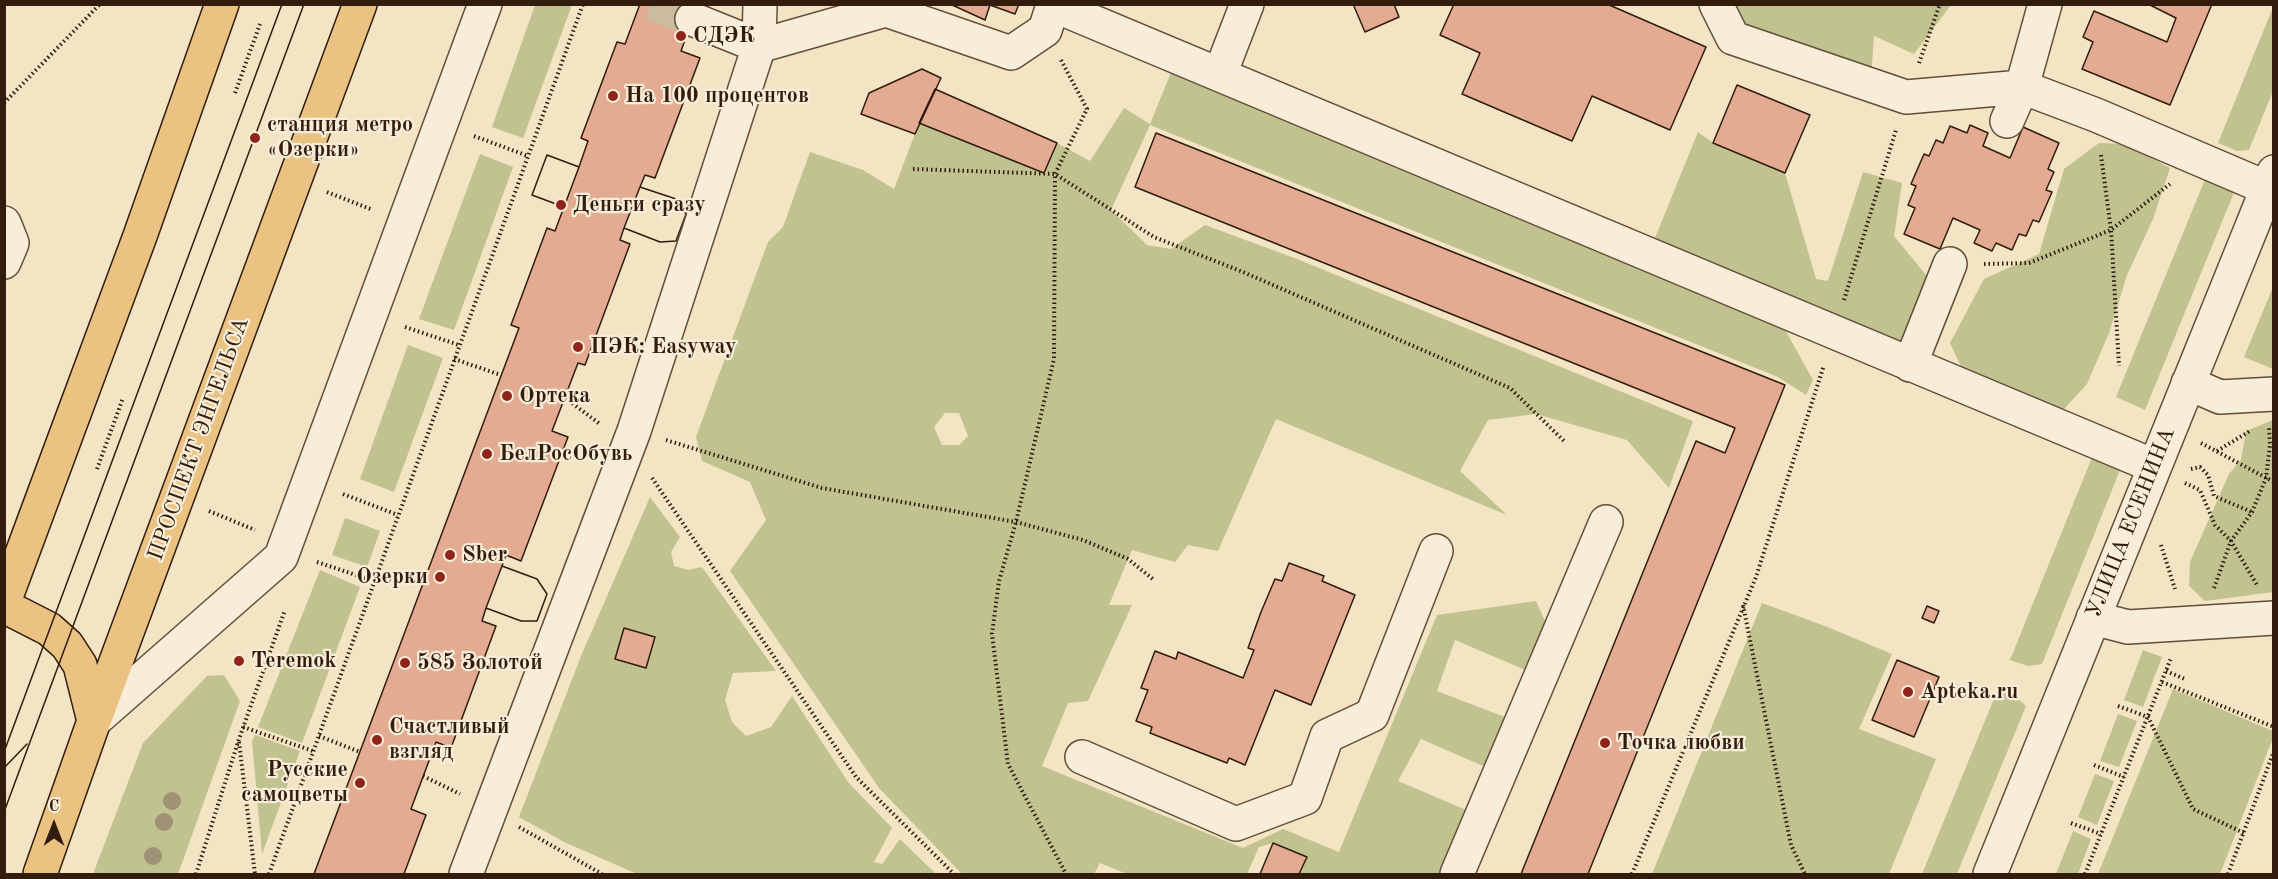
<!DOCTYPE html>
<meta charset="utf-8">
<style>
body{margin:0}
#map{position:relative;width:2278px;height:879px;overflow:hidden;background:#f3e4c3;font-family:"Old Standard TT",serif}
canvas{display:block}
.frame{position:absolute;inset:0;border:6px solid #311c0d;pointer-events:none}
.north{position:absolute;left:24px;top:795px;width:60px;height:60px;-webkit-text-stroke:4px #f7edd8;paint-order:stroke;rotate:0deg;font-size:16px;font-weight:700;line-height:24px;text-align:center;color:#311c0d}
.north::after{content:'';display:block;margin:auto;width:21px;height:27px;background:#311c0d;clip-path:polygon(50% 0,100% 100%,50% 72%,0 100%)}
</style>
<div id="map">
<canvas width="2278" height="879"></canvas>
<div class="frame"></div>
<div class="north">С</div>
</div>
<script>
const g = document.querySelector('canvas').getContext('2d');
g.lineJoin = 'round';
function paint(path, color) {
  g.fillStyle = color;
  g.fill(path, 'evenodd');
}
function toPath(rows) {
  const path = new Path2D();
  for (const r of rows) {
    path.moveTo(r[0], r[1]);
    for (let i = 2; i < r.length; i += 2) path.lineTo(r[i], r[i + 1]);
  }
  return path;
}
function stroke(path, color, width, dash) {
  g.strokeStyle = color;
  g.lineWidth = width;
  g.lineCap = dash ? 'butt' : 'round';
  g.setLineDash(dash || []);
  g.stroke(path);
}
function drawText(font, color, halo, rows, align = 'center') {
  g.font = font + ' "Old Standard TT",serif';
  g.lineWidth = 4.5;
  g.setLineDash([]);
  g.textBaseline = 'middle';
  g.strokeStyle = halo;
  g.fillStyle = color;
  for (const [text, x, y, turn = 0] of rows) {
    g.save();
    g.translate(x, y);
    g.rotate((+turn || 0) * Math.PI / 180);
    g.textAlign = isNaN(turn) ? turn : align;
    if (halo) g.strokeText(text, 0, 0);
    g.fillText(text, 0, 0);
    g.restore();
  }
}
paint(toPath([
 [535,5,572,5,523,138,492,127],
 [1732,5,1951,5,1914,54,1874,36,1871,79,1742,33],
 [2273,7,2273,91,2249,150,2237,151,2218,143],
 [1172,70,1778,317,1813,380,1806,395,1778,377,1150,125,1111,210,1147,245,1171,249,1205,225,1297,259,1693,421,1669,488,1627,440,1536,414,1488,420,1460,471,1507,515,1276,419,1218,551,1188,545,1175,562,1132,550,1109,605,1132,605,1088,701,1068,703,1042,766,1243,848,1283,829,1339,852,1437,615,1536,601,1545,621,1530,672,1455,640,1437,691,1510,719,1490,769,1421,739,1398,781,1473,813,1448,874,1299,874,1307,857,1273,843,1259,847,1247,874,1127,874,1100,863,1094,874,962,874,879,788,730,571,766,520,750,482,702,461,696,437,768,242,783,227,810,152,863,170,894,189,919,123,1044,173,1057,143,1090,161,1124,108,1150,124],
 [945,413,959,413,968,436,959,445,942,445,934,427],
 [1698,132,1713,143,1785,173,1816,279,1828,281,1863,172,1902,183,1894,236,1936,287,1911,355,1655,238],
 [2099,143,2125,144,2170,168,2153,219,2127,275,2109,333,2087,384,2063,410,2027,400,1961,367,1950,343,1984,279,2039,254,2064,169],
 [480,154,513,167,454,330,419,319],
 [2208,172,2235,190,2145,410,2116,397],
 [2273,287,2273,369,2244,357],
 [408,345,443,358,394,492,360,479],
 [2273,420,2273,592,2205,601,2189,586,2190,562,2229,474,2241,460,2246,431],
 [2093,455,2110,461,2120,470,2042,664,2028,666,2010,660],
 [650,497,680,537,671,552,674,566,688,570,702,567,776,671,733,673,725,700,732,722,746,736,771,727,792,696,848,782,892,828,874,862,882,864,900,839,936,874,637,874,564,842,519,817,581,656],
 [345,518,380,531,367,567,332,555],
 [320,570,360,587,302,743,258,727],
 [1762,603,1825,626,1892,654,1859,729,1936,759,1889,874,1652,874],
 [2143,650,2162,657,2143,707,2124,700],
 [224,675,240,701,178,874,93,874,143,743,207,676],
 [1998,689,2015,696,2026,706,1957,874,1922,874],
 [2173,689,2273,731,2273,738,2220,874,2098,874],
 [2118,714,2137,721,2119,767,2100,761],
 [255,735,300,751,262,854,252,741],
 [2095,774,2114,781,2097,825,2078,817],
 [2073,831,2091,839,2078,874,2056,874]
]), '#c0c290');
const building = toPath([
 [640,4,698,4,681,51,700,58,655,178,645,175,640,187,676,199,686,214,676,241,660,242,624,228,620,240,630,244,585,365,578,363,552,431,568,437,521,561,506,555,502,566,537,579,547,594,537,621,521,621,486,608,482,621,496,626,451,748,436,742,411,809,426,815,404,874,314,874,519,328,511,325,547,228,555,231,564,207,532,195,547,155,579,167,588,141,581,138,617,42,625,44,640,4],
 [950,4,1019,4,1015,14,990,5,985,20,950,4],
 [1353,4,1394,4,1399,17,1365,32,1353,4],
 [1454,4,1607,4,1706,47,1670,130,1592,96,1572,141,1462,94,1480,53,1440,35,1454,4],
 [2148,4,2212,4,2170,105,2082,69,2093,42,2083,37,2094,11,2167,42,2176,18,2148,4],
 [922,69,941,78,915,134,861,114,869,93,922,69],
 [1737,85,1810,115,1785,173,1713,143,1737,85],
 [935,89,1057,143,1044,173,919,123,935,89],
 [1970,125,1988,133,1983,146,2010,158,2023,127,2059,143,2048,169,2054,172,2046,190,2052,192,2039,222,2033,220,2026,236,2019,234,2012,250,1996,243,1992,251,1974,243,1980,230,1953,218,1940,249,1904,234,1915,208,1908,205,1916,186,1911,184,1924,154,1929,156,1936,140,1943,143,1950,126,1967,133,1970,125],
 [1156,133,1785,385,1588,874,1521,874,1696,441,1725,453,1735,428,1135,187,1156,133],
 [547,155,579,167,564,207,532,195,547,155],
 [640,187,676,199,686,214,676,241,660,242,624,228,640,187],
 [1289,563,1324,576,1322,581,1355,595,1311,705,1275,690,1245,765,1229,758,1227,763,1150,733,1152,727,1136,721,1148,690,1141,688,1155,651,1176,659,1178,652,1243,678,1254,650,1248,648,1261,612,1275,579,1282,581,1289,563],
 [502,566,537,579,547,594,537,621,521,621,486,608,502,566],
 [1927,606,1939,611,1934,623,1922,618,1927,606],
 [624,628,655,637,646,668,615,659,624,628],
 [1897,660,1939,677,1914,737,1872,720,1897,660],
 [1273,843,1307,857,1299,874,1260,874,1273,843]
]);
paint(building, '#e3ac92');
stroke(building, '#311c0d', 1.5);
stroke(toPath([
 [651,4,692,19]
]), '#ccbc9f', 33, [33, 16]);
const minor = toPath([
 [1716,4,1733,38,1906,97,2022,87,2007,121],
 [2045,4,2022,87,2096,115,2267,188],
 [692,19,759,46,886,10,1011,53,1045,30,1053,5,2154,466],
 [1220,74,1247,4],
 [4,223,12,243,4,262],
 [1910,365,1950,264],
 [2188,383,2220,397,2274,394],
 [2093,618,2128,627,2274,618],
 [94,721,281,557,485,4],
 [1082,757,1236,824,1305,798,1327,736,1372,715,1436,551],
 [466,874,634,431,759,46,760,4],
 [1457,874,1606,522],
 [1990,874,2274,172]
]);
const major = toPath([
 [4,602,140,236,222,4],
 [4,606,49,629,67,645,80,665,94,721],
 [40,874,94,721,360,4]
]);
stroke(minor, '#624e3a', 36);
stroke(major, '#311c0d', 36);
stroke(toPath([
 [1061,60,1087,109,1055,174,1054,359,1016,522,999,581,992,634,1008,764,1066,874],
 [1919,63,1940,4],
 [235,93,260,24],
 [4,103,100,4],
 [474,136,528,156],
 [2101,155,2111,230,2119,366],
 [913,169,1055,174,1154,237,1243,272,1510,388,1564,441],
 [327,192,373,210],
 [1984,264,2029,263,2111,230,2170,184],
 [1844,300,1896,130],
 [405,327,459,345],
 [454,359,501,375],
 [565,398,600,424],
 [666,440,822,488,1016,522,1083,540,1128,559,1154,580],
 [2201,443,2274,482],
 [2217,451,2250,431],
 [97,469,123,398],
 [2191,469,2200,467,2208,475,2214,496,2252,512],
 [652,478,856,777,954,874],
 [2185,483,2200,490,2215,525,2231,541,2257,585],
 [343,494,398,515],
 [209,511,255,530],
 [2161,545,2175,589],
 [317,562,374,581],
 [2214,588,2231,541,2252,512,2266,478,2270,445,2269,428],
 [1743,605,1791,845,1805,874],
 [2166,671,2185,679],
 [2162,682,2274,727],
 [2118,706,2148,717,2193,809,2244,833],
 [243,727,313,751],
 [319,736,360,752],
 [239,742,255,874],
 [2094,765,2124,777],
 [423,776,460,794],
 [2071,823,2101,834],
 [519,827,602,874],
 [196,874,239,739,285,610],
 [269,874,583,4],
 [1632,874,1756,577,1824,365],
 [2085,874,2171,658],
 [2228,874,2274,751]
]), '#311c0d', 4, [1.5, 3]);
stroke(minor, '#f7edd8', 33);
stroke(major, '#eac282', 33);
stroke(toPath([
 [4,752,282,4],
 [4,768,27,744],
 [4,812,304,4]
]), '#311c0d', 1.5);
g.fillStyle = '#a09274';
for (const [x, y] of [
 [172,801],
 [164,822],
 [153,856]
]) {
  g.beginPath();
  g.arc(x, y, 9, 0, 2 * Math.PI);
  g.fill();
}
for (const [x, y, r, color] of [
 [681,36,6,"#8f2418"],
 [613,96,6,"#8f2418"],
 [255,138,6,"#8f2418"],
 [561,205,6,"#8f2418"],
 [578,347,6,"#8f2418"],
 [507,396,6,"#8f2418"],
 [487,454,6,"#8f2418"],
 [450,555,6,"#8f2418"],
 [440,577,6,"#8f2418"],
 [239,661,6,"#8f2418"],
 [405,663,6,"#8f2418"],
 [1908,692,6,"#8f2418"],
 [377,740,6,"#8f2418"],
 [1605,743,6,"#8f2418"],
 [360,783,6,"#8f2418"]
]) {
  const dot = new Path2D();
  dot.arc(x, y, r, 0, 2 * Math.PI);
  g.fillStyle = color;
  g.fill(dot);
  stroke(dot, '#f7edd8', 2);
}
drawText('bold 22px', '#311c0d', '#f7edd8', [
 ["СДЭК",693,36],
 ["На 100 процентов",625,96],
 ["станция метро",267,125],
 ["«Озерки»",267,150],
 ["Деньги сразу",573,205],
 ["ПЭК: Easyway",590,347],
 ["Ортека",519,396],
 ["БелРосОбувь",499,454],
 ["Sber",462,555],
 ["Озерки",428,577,"right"],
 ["Teremok",251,661],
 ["585 Золотой",417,663],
 ["Apteka.ru",1920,692],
 ["Счастливый",389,727],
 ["взгляд",389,752],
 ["Точка любви",1617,743],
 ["Русские",348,770,"right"],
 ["самоцветы",348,795,"right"]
], 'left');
drawText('22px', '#311c0d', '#f7edd8', [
 ["ПРОСПЕКТ ЭНГЕЛЬСА",199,439,-70],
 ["УЛИЦА ЕСЕНИНА",2131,523,-68]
]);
</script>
